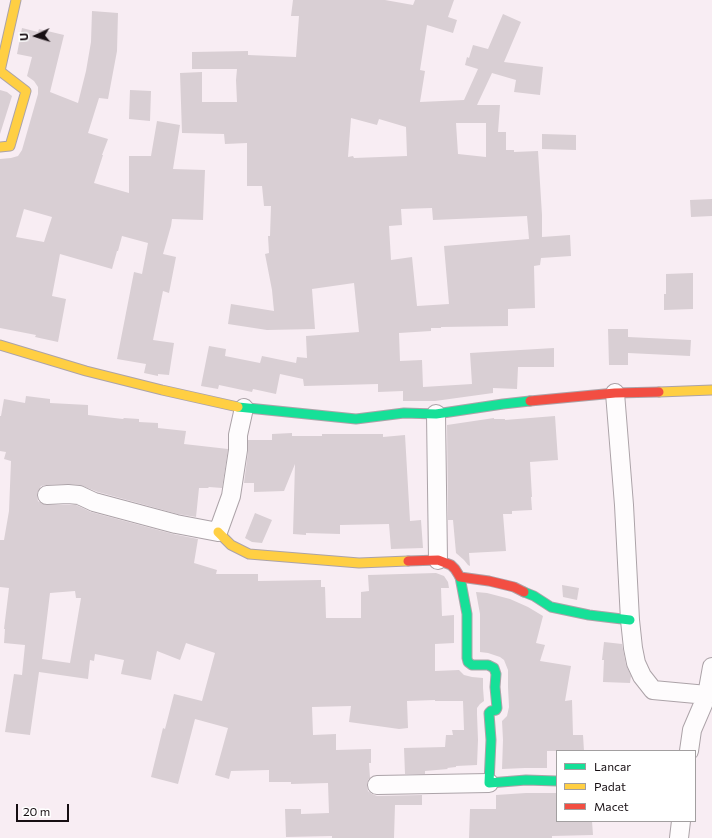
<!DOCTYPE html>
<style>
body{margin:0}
#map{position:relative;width:712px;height:838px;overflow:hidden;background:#f8edf3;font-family:Commissioner,sans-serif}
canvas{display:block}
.legend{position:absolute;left:556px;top:750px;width:140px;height:72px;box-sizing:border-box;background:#fff;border:1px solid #a29fa0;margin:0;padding:5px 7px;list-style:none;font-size:12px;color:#160e12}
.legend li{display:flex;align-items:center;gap:8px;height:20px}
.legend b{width:20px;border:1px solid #a29fa0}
.north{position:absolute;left:16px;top:16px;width:40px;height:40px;-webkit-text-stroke:3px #fff;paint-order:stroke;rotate:266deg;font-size:11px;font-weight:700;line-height:16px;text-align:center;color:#160e12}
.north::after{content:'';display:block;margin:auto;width:14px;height:18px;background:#160e12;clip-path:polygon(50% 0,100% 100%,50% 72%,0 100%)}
.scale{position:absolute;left:16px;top:804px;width:53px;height:18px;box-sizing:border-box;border:2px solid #160e12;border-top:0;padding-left:5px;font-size:12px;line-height:14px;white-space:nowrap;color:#160e12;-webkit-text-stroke:3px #fff;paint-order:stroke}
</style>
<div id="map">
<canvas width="712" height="838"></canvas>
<ul class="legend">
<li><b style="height:5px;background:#16e098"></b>Lancar</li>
<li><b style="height:5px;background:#ffcf43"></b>Padat</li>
<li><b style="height:5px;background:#f24e42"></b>Macet</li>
</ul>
<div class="north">U</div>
<div class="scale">20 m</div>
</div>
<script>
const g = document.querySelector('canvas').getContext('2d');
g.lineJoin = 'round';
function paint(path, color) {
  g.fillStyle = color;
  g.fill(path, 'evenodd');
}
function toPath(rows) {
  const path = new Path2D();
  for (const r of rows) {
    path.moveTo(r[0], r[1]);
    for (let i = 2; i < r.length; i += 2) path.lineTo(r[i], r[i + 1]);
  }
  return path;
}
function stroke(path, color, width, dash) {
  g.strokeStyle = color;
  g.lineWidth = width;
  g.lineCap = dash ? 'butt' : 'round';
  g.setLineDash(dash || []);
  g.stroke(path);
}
paint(toPath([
 [293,0,385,0,413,5,415,0,454,0,448,17,457,20,453,33,427,25,420,70,425,71,420,102,464,100,478,69,465,65,467,57,469,58,473,45,488,49,503,14,521,22,504,62,543,67,540,95,514,92,516,80,492,73,477,105,500,105,498,132,506,132,506,150,514,150,514,152,538,151,542,215,542,237,570,235,571,256,541,258,540,265,534,266,535,308,508,309,508,326,441,327,441,328,431,328,431,331,399,333,400,361,422,360,423,387,472,384,470,353,554,348,554,367,518,367,517,389,493,388,493,393,435,401,403,401,403,391,378,392,378,384,304,386,303,379,280,374,276,394,253,389,252,392,219,385,218,389,201,386,209,346,226,349,225,356,260,363,262,356,296,363,297,357,307,358,306,336,359,332,354,283,312,289,315,329,267,330,228,324,231,304,274,311,272,290,265,254,269,253,268,236,270,236,271,206,264,206,262,186,247,186,247,143,225,144,224,134,182,133,180,73,202,72,202,102,237,102,236,80,237,69,192,69,192,52,248,51,248,55,296,57,299,16,291,16],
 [351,118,377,125,379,119,406,127,407,156,354,158,353,156,348,157],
 [456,123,486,123,486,157,458,154],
 [432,208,433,220,527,216,529,239,444,246,449,304,417,306,412,257,391,260,389,226,402,225,401,209],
 [92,11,118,13,117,51,108,99,99,98,88,133,108,139,102,155,103,155,94,183,129,193,129,156,151,156,157,121,180,125,173,169,205,170,203,220,172,219,171,226,163,254,176,257,169,293,163,291,153,340,174,343,169,375,158,374,158,376,144,373,146,364,117,359,134,272,142,274,148,243,122,236,118,251,117,251,112,269,60,254,52,296,66,299,58,342,35,337,36,335,0,328,0,159,11,158,18,156,22,150,38,94,38,87,34,81,27,76,32,57,17,54,22,28,38,32,39,29,64,35,50,92,78,103,86,71,91,42],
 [24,209,52,217,44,242,16,237],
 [0,90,7,92,12,96,0,134],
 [130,90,151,91,150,121,129,119],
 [542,134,576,135,576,150,542,149],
 [712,199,712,216,691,217,690,200],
 [693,273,693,309,664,310,664,294,666,294,666,274],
 [608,329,628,329,628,337,691,340,690,356,628,353,628,365,609,365],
 [26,396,50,399,50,403,88,405,88,415,123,419,124,418,139,419,139,422,158,423,158,428,186,431,184,444,228,449,222,488,209,487,208,488,199,488,196,517,178,514,98,492,80,485,69,484,46,485,41,486,38,491,37,496,38,501,43,504,48,505,76,505,91,512,173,534,198,539,194,563,217,570,216,574,258,574,258,581,321,580,321,587,325,587,326,618,361,618,361,592,369,591,368,575,436,573,444,576,448,582,449,588,441,588,442,616,454,615,454,643,435,644,435,671,459,670,464,675,472,677,483,678,483,688,484,701,480,704,477,708,477,714,478,740,477,765,456,766,456,767,447,768,448,769,425,771,425,774,405,774,404,748,445,747,446,735,453,735,452,730,464,730,463,701,435,701,435,700,407,701,408,728,399,729,349,722,351,706,312,707,313,735,336,734,336,750,371,749,371,763,369,763,370,778,368,780,367,786,368,791,372,794,377,796,422,795,422,805,395,805,394,838,332,838,332,836,286,837,285,809,301,809,301,814,329,813,328,783,291,784,291,782,269,782,269,770,231,771,229,779,215,775,228,728,195,719,178,784,151,777,163,728,165,729,174,694,202,701,215,653,186,643,180,660,157,651,151,680,121,674,124,660,95,654,94,661,90,660,88,679,39,672,30,735,5,732,14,674,22,675,25,645,4,643,5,629,4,629,9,588,0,587,0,540,4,540,9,511,11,461,4,459,6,452,0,451,0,416,1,416,4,399,25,403],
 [75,591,76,598,81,598,70,663,42,659,50,593],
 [555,416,558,460,530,462,532,497,531,497,532,510,512,511,512,514,503,514,506,551,469,553,470,566,468,565,464,560,456,553,453,520,448,520,447,425,494,418,494,419,505,419,505,420],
 [292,433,292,436,322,436,322,434,383,434,383,437,405,435,410,521,421,520,423,548,391,549,389,524,340,525,340,534,306,533,306,535,293,534,295,464,284,491,254,492,254,483,244,483,248,452,248,440,272,440,272,434],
 [255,513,272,520,262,543,252,542,245,538],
 [562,585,579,588,577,600,563,597],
 [476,592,487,593,510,599,528,607,543,616,536,643,545,645,540,661,571,666,565,701,572,700,573,735,583,735,584,751,547,751,547,768,525,768,502,769,503,740,502,721,507,716,509,707,508,687,508,670,504,660,500,657,488,653,480,652,480,614],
 [604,642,622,644,626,665,631,676,630,683,603,682,604,660,602,660],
 [526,793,557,793,557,821,592,821,593,835,552,836,552,838,469,838,470,809,496,809,496,795]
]), '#d9cfd4');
const street = toPath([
 [615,393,624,505,630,620,633,648,636,663,642,676,653,690,707,695],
 [436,414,438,560],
 [47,495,68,494,79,495,94,502,176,524,218,532,231,496,238,450,238,435,244,408],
 [689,751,692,730,707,695,712,667],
 [377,785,489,783],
 [679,838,681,821]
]);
const fast = toPath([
 [238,407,356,419,404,413,436,414,503,404,530,401],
 [460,577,467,614,467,658,468,662,472,665,488,665,494,668,496,674,495,687,497,708,496,710,491,711,489,713,491,740,489,783,526,780,557,781],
 [524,592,534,596,551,607,589,615,630,620]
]);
const slow = toPath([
 [0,147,10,146,26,91,0,71,16,0],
 [0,345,86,371,162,390,238,407],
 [659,392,712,390],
 [218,532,231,545,249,554,359,563,408,561]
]);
const jam = toPath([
 [530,401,615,393,659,392],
 [408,561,438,560,451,565,455,569,460,577,489,581,514,587,524,592]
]);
stroke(street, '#aca3a8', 20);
stroke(fast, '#aca3a8', 11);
stroke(slow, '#aca3a8', 11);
stroke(jam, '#aca3a8', 11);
stroke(street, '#fefcfd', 18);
stroke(fast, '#16e098', 9);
stroke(slow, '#ffcf43', 9);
stroke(jam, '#f24e42', 9);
</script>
